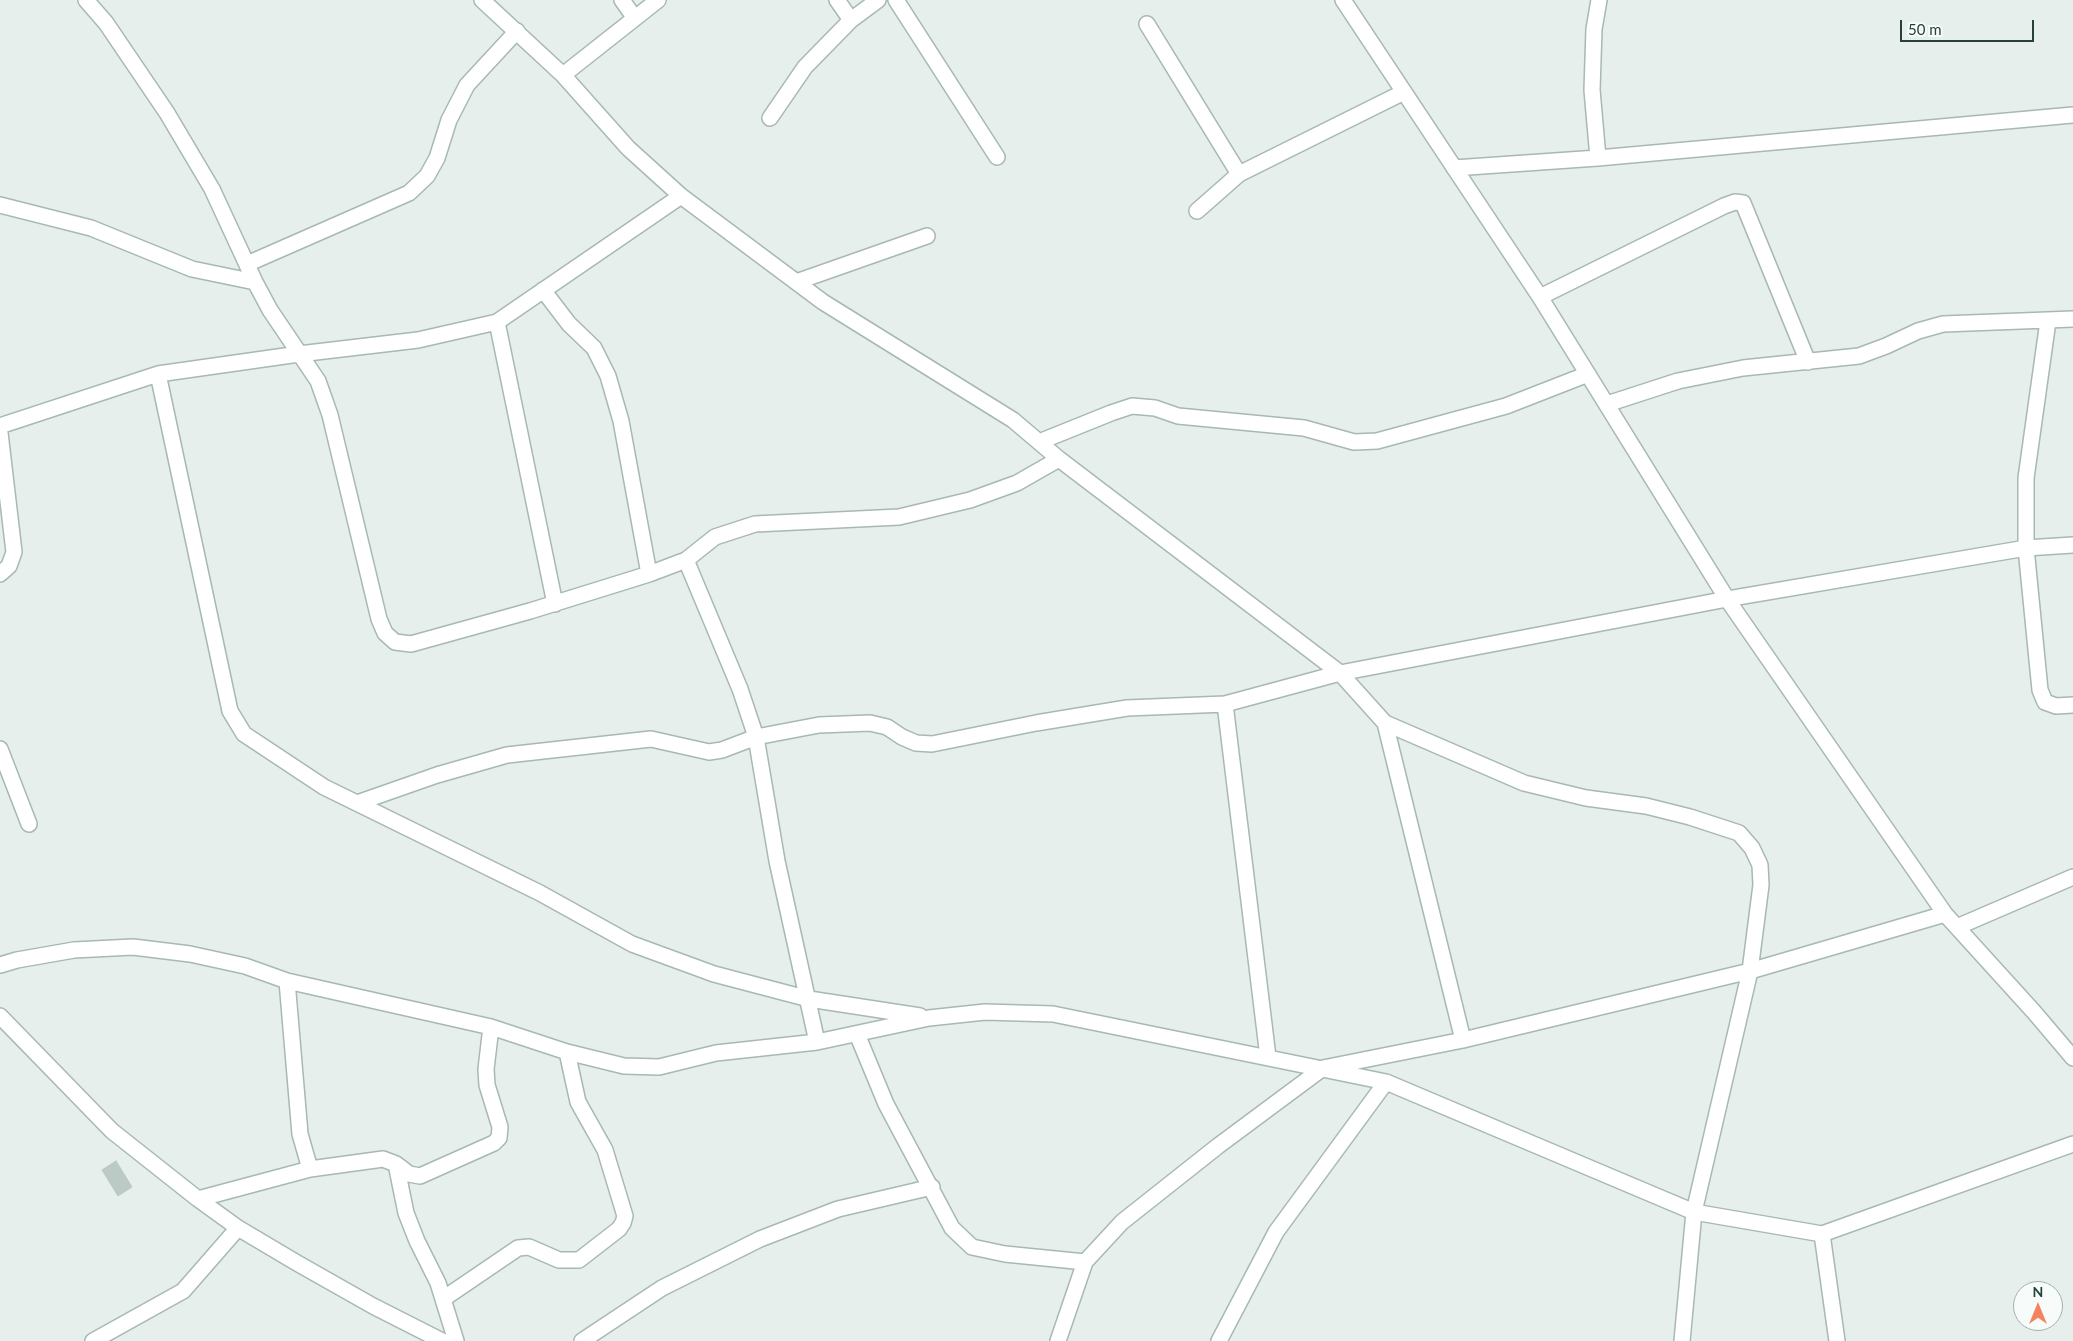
<!DOCTYPE html>
<style>
body{margin:0}
#map{position:relative;width:2073px;height:1341px;overflow:hidden;background:#e6efeb;font-family:Lato,sans-serif}
canvas{display:block}
.north{position:absolute;left:2013px;top:1281px;width:50px;height:50px;box-sizing:border-box;background:#f7fbf9;border:1px solid #a3b1ad;border-radius:50%;rotate:0deg;font-size:14px;font-weight:700;line-height:20px;text-align:center;color:#24423a}
.north::after{content:'';display:block;margin:auto;width:18px;height:22px;background:#f4845f;clip-path:polygon(50% 0,100% 100%,50% 72%,0 100%)}
.scale{position:absolute;left:1900px;top:20px;width:134px;height:22px;box-sizing:border-box;border:2px solid #24423a;border-top:0;padding-left:6px;font-size:15px;line-height:18px;white-space:nowrap;color:#24423a;-webkit-text-stroke:4px #f7fbf9;paint-order:stroke}
</style>
<div id="map">
<canvas width="2073" height="1341"></canvas>
<div class="north">N</div>
<div class="scale">50 m</div>
</div>
<script>
const g = document.querySelector('canvas').getContext('2d');
g.lineJoin = 'round';
function paint(path, color) {
  g.fillStyle = color;
  g.fill(path, 'evenodd');
}
function toPath(rows) {
  const path = new Path2D();
  for (const r of rows) {
    path.moveTo(r[0], r[1]);
    for (let i = 2; i < r.length; i += 2) path.lineTo(r[i], r[i + 1]);
  }
  return path;
}
function stroke(path, color, width, dash) {
  g.strokeStyle = color;
  g.lineWidth = width;
  g.lineCap = dash ? 'butt' : 'round';
  g.setLineDash(dash || []);
  g.stroke(path);
}
const building = toPath([
 [116,1161,132,1187,118,1196,102,1170,116,1161]
]);
paint(building, '#bbcac4');
stroke(building, '#b8c9c2', 1);
const minor = toPath([
 [86,0,106,23,167,113,212,189,255,282,270,310,318,381,330,415,379,619,385,633,395,642,411,644,530,611,649,574,686,560,715,537,755,524,899,517,970,500,1017,483,1059,459],
 [482,0,563,75,628,148,681,196,823,302,1013,420,1059,459,1340,673,1727,599,2026,548,2073,545],
 [622,0,634,17],
 [837,0,851,20],
 [896,0,997,157],
 [1343,0,1540,297,1727,599,1945,914,2034,1012,2073,1058],
 [1147,24,1239,174],
 [563,75,658,0],
 [770,118,805,67,851,20,878,0],
 [1598,158,1592,90,1594,29,1599,0],
 [1454,168,1598,158,2073,115],
 [0,205,91,228,192,269,255,282],
 [1197,211,1239,174,1404,92],
 [247,264,409,193,427,176,437,158,449,120,467,85,517,31],
 [796,282,927,236],
 [543,290,569,324,594,348,608,376,621,421,649,574],
 [1540,297,1724,206,1735,202,1743,203,1808,362],
 [2048,321,2026,478,2026,548,2040,690,2045,702,2056,706,2073,705],
 [497,322,555,604],
 [158,374,230,711,244,734,324,787,540,893,632,944,714,974,809,999,920,1016],
 [1607,404,1678,381,1743,368,1859,356,1886,346,1918,331,1943,324,2073,319],
 [0,426,158,374,299,354,418,340,497,322,681,196],
 [0,433,14,552,9,566,0,574],
 [1039,442,1111,413,1132,406,1155,408,1178,416,1304,428,1354,442,1377,441,1506,406,1588,374],
 [686,560,740,689,756,737,777,861,817,1042],
 [1225,704,1268,1057],
 [1385,723,1524,783,1586,798,1646,806,1690,817,1739,833,1752,848,1760,865,1761,885,1750,971,1694,1212,1682,1341],
 [0,749,29,824],
 [357,803,437,775,507,755,651,739,709,752,722,750,756,737,819,725,870,723,887,727,902,737,916,743,932,744,1036,723,1127,708,1225,704,1340,673,1385,723,1463,1040],
 [1957,927,2073,877],
 [0,965,17,960,74,950,133,947,190,954,245,966,287,981,491,1027,567,1052,624,1066,659,1067,716,1053,817,1042,929,1018,985,1012,1053,1014,1386,1082,1694,1212,1822,1234,2073,1144],
 [0,1016,112,1131,198,1199,238,1228,297,1263,373,1306,442,1341],
 [857,1034,886,1104,952,1228,972,1247,1005,1254,1085,1262],
 [396,1164,406,1213,417,1241,438,1283,456,1341],
 [310,1169,383,1159,396,1164,409,1174,420,1176,494,1143,499,1138,500,1127,487,1085,486,1069,491,1027],
 [198,1199,310,1169,300,1134,287,981],
 [1822,1234,1837,1341],
 [443,1299,518,1248,529,1247,559,1260,579,1260,619,1229,623,1223,625,1216,605,1150,578,1102,567,1052],
 [93,1341,183,1291,238,1228],
 [582,1341,662,1288,760,1239,838,1209,932,1187],
 [1058,1341,1085,1262,1122,1222,1218,1146,1323,1068,1463,1040,1750,971,1945,914],
 [1219,1341,1276,1232,1386,1082]
]);
stroke(minor, '#a8b8b2', 18);
stroke(minor, '#fff', 15);
</script>
